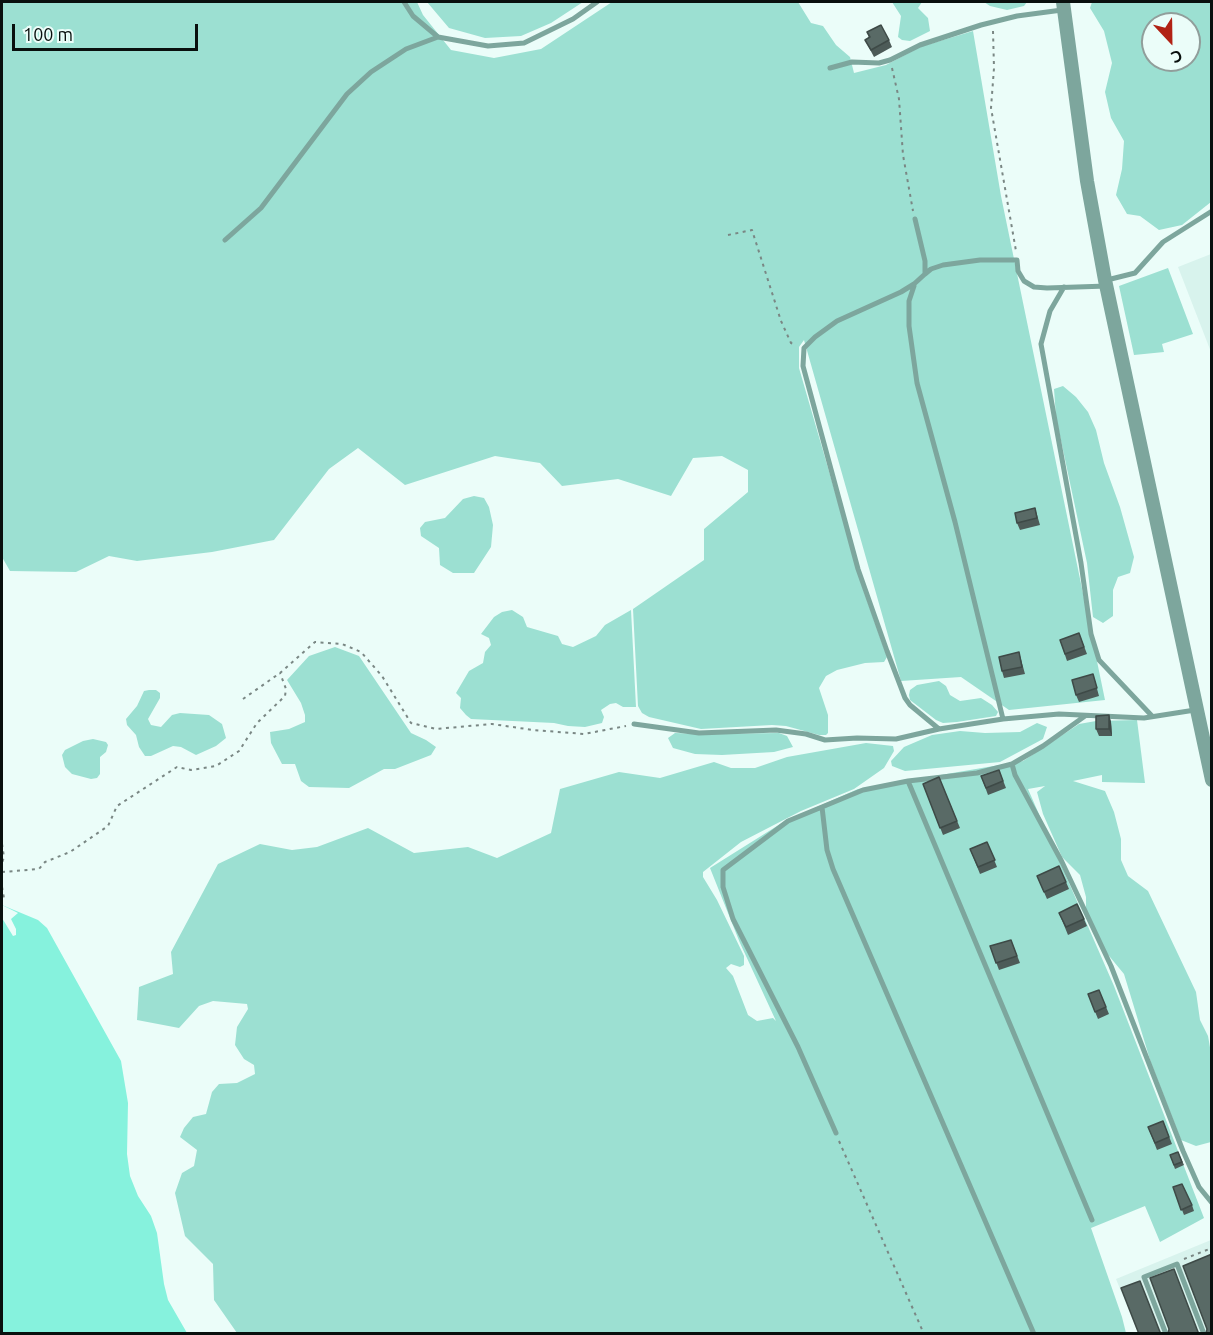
<!DOCTYPE html>
<meta charset="utf-8">
<style>
body{margin:0}
#map{position:relative;width:1213px;height:1335px;overflow:hidden;background:#ebfdf9;font-family:Ubuntu,sans-serif}
canvas{display:block}
.frame{position:absolute;inset:0;border:3px solid #09100e;pointer-events:none}
.north{position:absolute;left:1141px;top:12px;width:60px;height:60px;box-sizing:border-box;background:#ebfdf9;border:2px solid #919e9b;border-radius:50%;rotate:158deg;font-size:16px;font-weight:700;line-height:24px;text-align:center;color:#09100e}
.north::after{content:'';display:block;margin:auto;width:21px;height:27px;background:#b12215;clip-path:polygon(50% 0,100% 100%,50% 72%,0 100%)}
.scale{position:absolute;left:12px;top:24px;width:186px;height:27px;box-sizing:border-box;border:3px solid #09100e;border-top:0;padding-left:8px;font-size:18px;line-height:21px;white-space:nowrap;color:#09100e;-webkit-text-stroke:4px #ebfdf9;paint-order:stroke}
</style>
<div id="map">
<canvas width="1213" height="1335"></canvas>
<div class="frame"></div>
<div class="north">С</div>
<div class="scale">100 m</div>
</div>
<script>
const g = document.querySelector('canvas').getContext('2d');
g.lineJoin = 'round';
function paint(path, color) {
  g.fillStyle = color;
  g.fill(path, 'evenodd');
}
function toPath(rows) {
  const path = new Path2D();
  for (const r of rows) {
    path.moveTo(r[0], r[1]);
    for (let i = 2; i < r.length; i += 2) path.lineTo(r[i], r[i + 1]);
  }
  return path;
}
function stroke(path, color, width, dash) {
  g.strokeStyle = color;
  g.lineWidth = width;
  g.lineCap = dash ? 'butt' : 'round';
  g.setLineDash(dash || []);
  g.stroke(path);
}
paint(toPath([
 [1211,254,1211,352,1178,267],
 [1211,1240,1211,1333,1138,1333,1116,1279]
]), '#d8f3ed');
paint(toPath([
 [2,2,417,2,423,15,451,50,494,58,541,49,612,2,798,2,811,23,823,26,836,45,850,57,854,73,886,65,920,47,973,31,1001,196,1105,700,1009,710,961,677,901,681,804,340,799,347,799,368,864,592,887,657,884,662,865,663,837,670,826,676,819,688,828,715,828,733,826,735,819,735,786,726,772,725,701,729,649,717,642,713,638,706,633,609,704,560,704,529,748,492,748,470,722,456,693,458,671,496,618,479,562,486,540,463,495,456,405,485,358,448,329,469,274,540,212,552,137,561,109,556,76,572,10,571,2,557],
 [427,2,583,2,551,23,521,36,485,38,449,28],
 [892,2,922,2,918,8,928,18,930,31,910,41,902,40,898,37,901,16],
 [984,2,1027,2,1024,6,1007,10,990,6],
 [1092,2,1211,2,1211,202,1182,225,1159,230,1140,216,1127,214,1116,195,1122,169,1124,141,1111,118,1105,92,1112,63,1104,31,1090,8],
 [1153,24,1189,24,1189,60,1153,60],
 [1168,268,1193,334,1162,344,1164,352,1134,355,1119,286],
 [1063,386,1076,397,1088,412,1096,430,1104,463,1120,507,1134,557,1130,573,1118,577,1113,590,1113,616,1103,623,1093,617,1087,563,1056,417,1054,389],
 [474,496,484,498,489,507,493,525,491,547,474,573,453,573,440,565,439,548,421,536,420,528,425,522,445,518,463,499],
 [512,610,523,617,527,627,558,636,562,644,573,647,596,636,605,625,631,610,636,707,623,707,616,703,610,704,601,710,604,717,602,723,585,727,568,726,554,723,471,719,466,715,460,708,461,698,456,693,469,671,483,663,485,652,491,645,489,638,481,634,494,617,502,612],
 [335,647,359,656,411,733,426,740,436,747,431,755,395,769,384,769,349,788,309,787,301,781,295,764,282,764,271,743,270,732,289,729,305,722,305,715,301,703,287,680,309,656],
 [939,681,946,686,950,695,960,701,981,698,992,705,998,712,996,716,957,722,943,723,936,720,910,700,909,695,910,690,917,685],
 [149,690,156,690,160,693,160,698,148,719,151,725,161,727,172,715,180,713,209,715,222,724,226,738,216,746,196,755,181,747,173,746,151,756,145,756,139,747,136,735,127,725,126,719,137,706,144,691],
 [1137,720,1145,783,1102,782,1102,775,1073,781,1105,791,1114,812,1121,839,1121,860,1128,876,1148,891,1196,992,1200,1020,1208,1036,1211,1053,1211,1142,1196,1146,1181,1140,1151,1063,1124,974,1105,951,1086,910,1086,897,1080,875,1062,857,1043,814,1037,792,1045,786,1028,789,1114,986,1204,1218,1160,1242,1145,1206,1091,1228,1122,1317,1126,1333,237,1333,214,1300,213,1264,185,1236,175,1193,182,1173,194,1166,197,1150,180,1137,184,1128,193,1117,206,1114,212,1092,219,1084,237,1083,255,1074,254,1065,244,1059,235,1045,237,1027,248,1009,247,1004,213,1001,199,1006,179,1028,137,1020,139,987,173,974,171,952,218,864,260,844,292,850,317,847,368,828,414,853,468,847,497,858,551,833,560,789,619,772,660,778,714,762,731,768,755,768,787,757,866,743,893,746,894,751,884,768,854,789,801,811,741,842,703,872,703,877,717,900,744,956,744,965,740,967,731,964,726,968,733,976,748,1015,757,1021,773,1018,776,1021,740,943,710,868,785,821,858,789,1023,761,1079,724,1096,721],
 [1037,723,1047,727,1043,739,1000,762,905,771,892,766,891,761,904,747,932,735,960,731,985,733,1020,732],
 [675,733,702,734,779,733,787,736,793,747,774,752,722,755,695,754,673,748,668,738],
 [93,739,106,742,108,745,106,752,100,757,100,774,97,778,91,779,72,774,65,767,62,755,65,750,83,741]
]), '#9ce0d2');
paint(toPath([
 [2,905,38,920,47,928,121,1061,128,1103,127,1154,130,1176,138,1196,151,1216,157,1233,164,1284,168,1300,187,1333,2,1333]
]), '#86f2dd');
paint(toPath([
 [2,905,18,913,11,919,16,929,16,935,13,936,2,918]
]), '#ebfdf9');
stroke(toPath([
 [993,31,994,68,991,108,1016,251],
 [892,68,899,99,903,155,913,211],
 [728,235,752,230,781,321,791,343,796,345],
 [243,699,280,673,315,642,342,644,361,652,382,676,411,723,436,729,492,724,533,730,584,734,626,726],
 [2,844,4,857,2,863],
 [2,872,39,869,45,862,70,852,108,826,117,806,177,767,191,770,216,766,239,751,257,723,285,696,286,689,280,673],
 [2,887,4,898],
 [839,1141,924,1334],
 [1184,1259,1212,1248]
]), '#7a8784', 2, [3, 4.5]);
stroke(toPath([
 [404,2,413,16,438,37],
 [830,68,852,62,879,63,890,60,920,45,981,25,1017,16,1062,10],
 [915,219,925,261,925,274,914,284,901,292,837,321,815,337,804,348,803,366,858,569,887,651,905,698,910,705,939,729],
 [225,240,261,208,347,94,371,72,406,49,438,37,488,46,524,43,573,19,597,2],
 [925,274,931,269,943,265,980,260,1017,260,1018,271,1024,281,1034,287,1047,288,1107,286],
 [1107,280,1135,273,1163,242,1212,211],
 [914,286,909,301,909,326,917,383,955,522,1003,719],
 [1064,287,1050,311,1041,344,1081,563,1091,634,1099,660,1152,716],
 [634,724,699,733,776,730,806,734,825,740,857,738,896,739,939,729,1003,719,1059,714,1144,718,1195,710],
 [1012,764,1015,775,1062,862,1111,966,1183,1151,1199,1187,1212,1203],
 [908,781,1092,1220],
 [822,807,827,850,833,869,1034,1334],
 [836,1133,798,1047,733,919,723,887,723,870,788,821,822,807,863,790,908,781,977,773,1012,764,1043,746,1085,716],
 [1166,1334,1144,1277,1177,1264,1204,1334]
]), '#7da69d', 5);
stroke(toPath([
 [1063,2,1087,181,1105,280,1212,780]
]), '#7da69d', 14);
paint(toPath([
 [867,32,889,40,892,47,874,57,865,40,869,38],
 [1035,508,1040,525,1020,530,1017,523],
 [1079,633,1087,654,1067,661,1060,640],
 [1019,652,1025,674,1004,678,1002,671],
 [1093,674,1099,696,1079,702,1076,695],
 [1109,715,1111,722,1112,736,1099,736,1096,729],
 [999,770,1006,788,988,795,981,776],
 [939,777,960,828,943,835,923,784],
 [987,842,997,867,980,874,970,849],
 [1037,876,1066,882,1069,889,1047,899],
 [1059,913,1084,919,1087,926,1068,935],
 [1011,940,1020,963,999,970,990,946],
 [1099,990,1109,1014,1098,1019,1088,994],
 [1163,1121,1172,1144,1157,1150,1148,1127],
 [1178,1152,1184,1165,1175,1169,1170,1155],
 [1173,1187,1192,1205,1194,1211,1184,1215]
]), '#4d5b58');
paint(toPath([
 [1109,715,1111,722,1112,736,1109,729]
]), '#3e4a47');
const building = toPath([
 [881,25,889,40,871,50,865,40,870,37,867,32,881,25],
 [1035,508,1037,518,1017,523,1015,513,1035,508],
 [1079,633,1084,647,1065,654,1060,640,1079,633],
 [1019,652,1022,667,1002,671,999,657,1019,652],
 [1093,674,1097,688,1076,695,1072,680,1093,674],
 [1109,715,1109,729,1096,729,1096,716,1109,715],
 [999,770,1003,781,986,788,981,776,999,770],
 [939,777,957,821,940,828,923,784,939,777],
 [987,842,995,860,978,867,970,849,987,842],
 [1059,866,1066,882,1044,892,1037,876,1059,866],
 [1077,904,1084,919,1066,927,1059,913,1077,904],
 [1011,940,1017,956,996,963,990,946,1011,940],
 [1099,990,1106,1007,1095,1012,1088,994,1099,990],
 [1163,1121,1169,1137,1155,1143,1148,1127,1163,1121],
 [1178,1152,1182,1162,1174,1165,1170,1155,1178,1152],
 [1182,1184,1192,1205,1181,1210,1173,1187,1182,1184],
 [1212,1254,1212,1334,1206,1334,1207,1329,1183,1266,1212,1254],
 [1174,1269,1198,1332,1201,1334,1168,1334,1169,1329,1150,1278,1174,1269],
 [1140,1281,1160,1332,1163,1334,1139,1334,1121,1288,1140,1281]
]);
paint(building, '#596a66');
stroke(building, '#3e4a47', 1.5);
</script>
